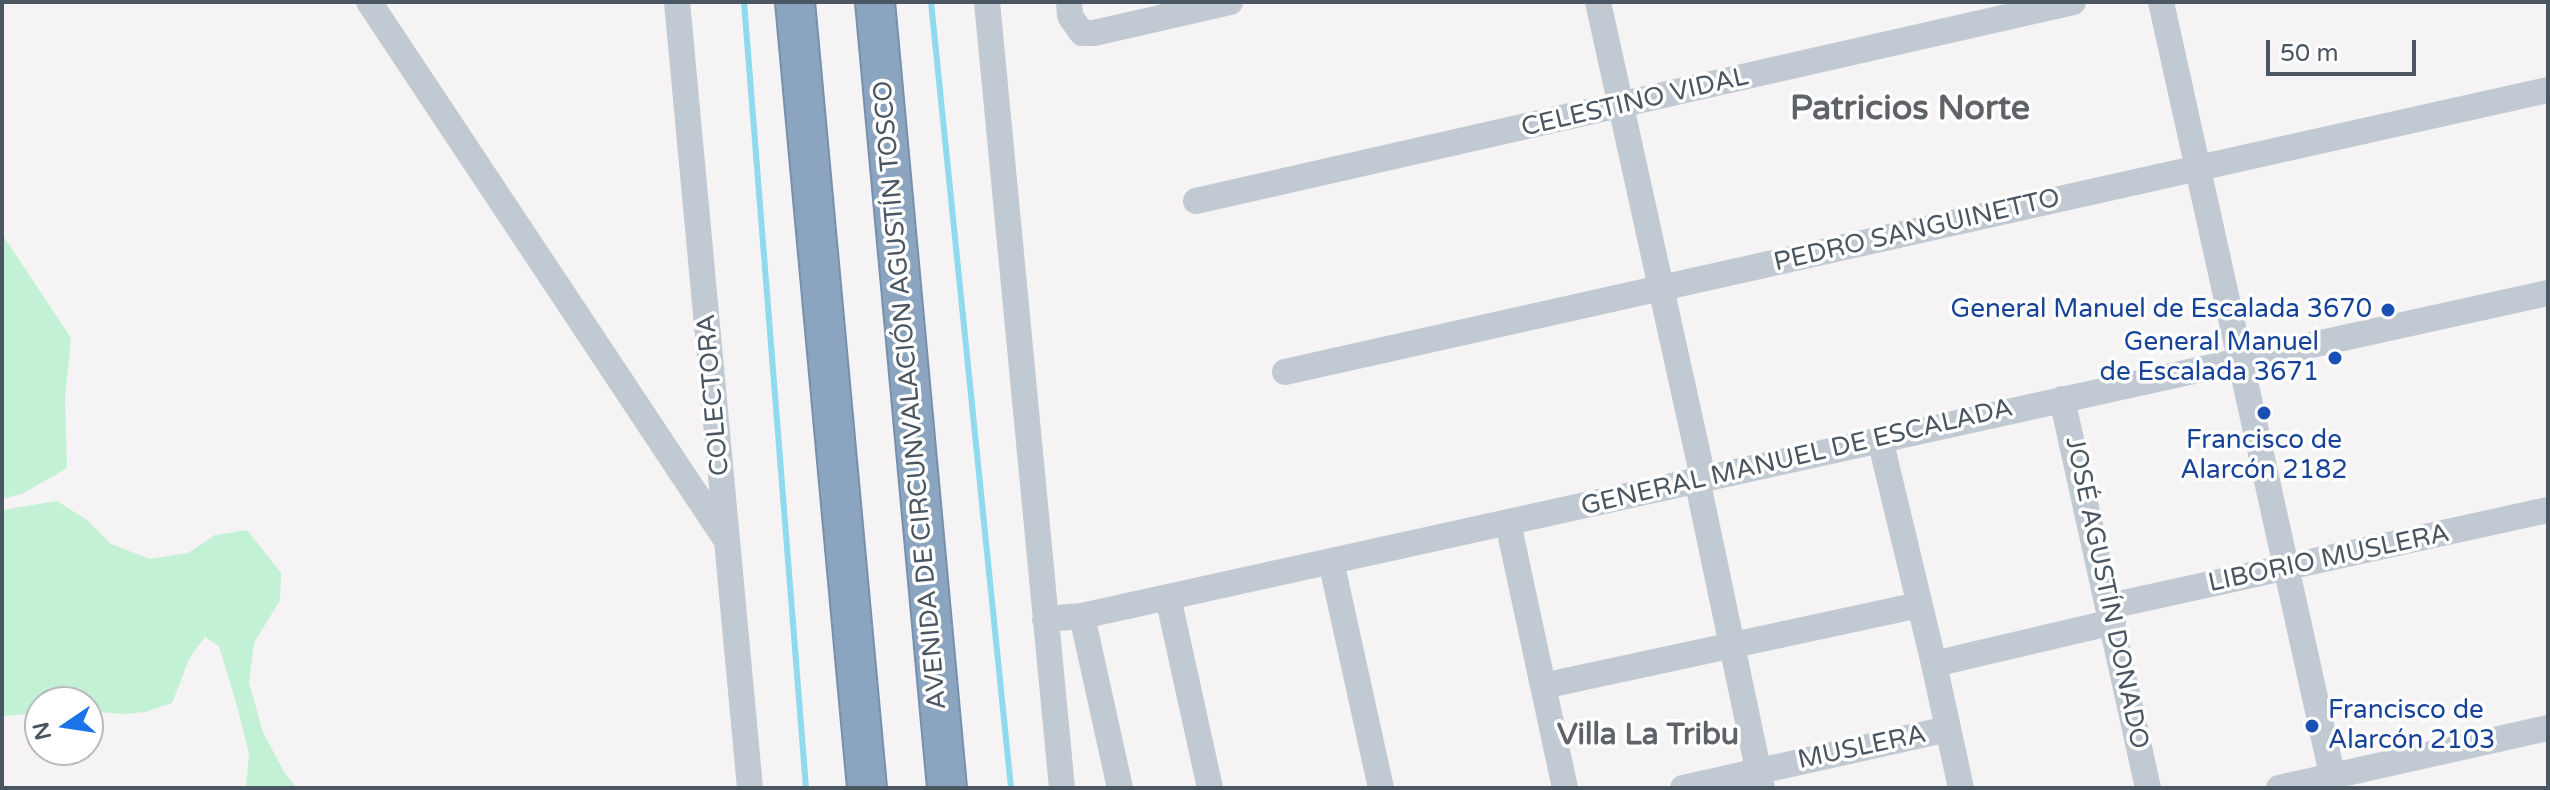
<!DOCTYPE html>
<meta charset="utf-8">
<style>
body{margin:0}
#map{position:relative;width:2550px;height:790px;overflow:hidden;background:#f5f3f3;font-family:"Varela Round",sans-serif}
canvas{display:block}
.frame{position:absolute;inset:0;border:4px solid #4a5661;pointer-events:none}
.north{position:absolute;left:24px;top:686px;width:80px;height:80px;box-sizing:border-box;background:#fff;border:2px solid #b7bbc0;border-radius:50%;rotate:257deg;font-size:22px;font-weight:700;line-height:32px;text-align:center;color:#4a5661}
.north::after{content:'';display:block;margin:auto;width:28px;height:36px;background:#1a73e8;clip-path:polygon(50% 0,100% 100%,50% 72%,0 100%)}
.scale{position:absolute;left:2266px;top:40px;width:150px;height:36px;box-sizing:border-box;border:4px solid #4a5661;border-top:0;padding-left:10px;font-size:24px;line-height:28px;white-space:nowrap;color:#4a5661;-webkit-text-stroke:6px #fff;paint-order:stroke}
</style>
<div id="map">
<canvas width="2550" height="790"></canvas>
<div class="frame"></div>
<div class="north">N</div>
<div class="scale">50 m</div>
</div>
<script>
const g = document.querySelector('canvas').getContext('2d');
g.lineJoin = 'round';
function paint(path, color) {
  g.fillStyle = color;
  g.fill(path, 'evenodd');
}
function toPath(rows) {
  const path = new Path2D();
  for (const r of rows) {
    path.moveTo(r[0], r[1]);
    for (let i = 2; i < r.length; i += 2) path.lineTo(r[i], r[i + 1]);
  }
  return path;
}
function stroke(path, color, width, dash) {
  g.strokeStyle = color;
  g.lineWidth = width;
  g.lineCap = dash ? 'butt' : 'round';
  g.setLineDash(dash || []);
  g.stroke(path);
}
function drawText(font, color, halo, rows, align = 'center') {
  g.font = font + ' "Varela Round",sans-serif';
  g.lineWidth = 7;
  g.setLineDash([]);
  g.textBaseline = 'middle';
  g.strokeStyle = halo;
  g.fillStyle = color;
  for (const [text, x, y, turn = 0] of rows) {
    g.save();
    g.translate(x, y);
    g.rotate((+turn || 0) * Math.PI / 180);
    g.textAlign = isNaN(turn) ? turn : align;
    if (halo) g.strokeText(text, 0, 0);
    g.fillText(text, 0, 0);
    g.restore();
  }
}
paint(toPath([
 [2,234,71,338,65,398,67,468,24,493,2,499],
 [57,501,87,520,111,544,150,559,188,553,215,535,247,530,281,573,280,600,254,643,249,683,263,732,284,772,297,788,246,788,249,753,237,706,219,646,205,637,190,657,172,703,145,712,125,714,88,711,88,702,40,702,40,713,2,716,2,510]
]), '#c3f1d5');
stroke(toPath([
 [744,2,806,788],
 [931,2,1011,788]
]), '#90daee', 6);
const highway = toPath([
 [795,2,867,788],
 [875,2,947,788]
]);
stroke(highway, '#7690ad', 42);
stroke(toPath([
 [369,2,725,538],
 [677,2,750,788],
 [987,2,1062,788],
 [1069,2,1070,16,1082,33,1094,33,1230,2],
 [1598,2,1703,478],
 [2161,2,2335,788],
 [1196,201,2073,2],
 [1285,372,2548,90],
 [2062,399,2148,788],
 [1880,439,1934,664,1961,788],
 [1697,479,1762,788],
 [1508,523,1565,788],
 [1331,561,1381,788],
 [1168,597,1210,788],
 [2110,606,2548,510],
 [1082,616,1120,788],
 [1045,619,1082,616,2548,293],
 [1934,664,2113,622],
 [1543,686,1919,605],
 [1683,788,1948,729],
 [2279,788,2548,728]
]), '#c1cad2', 26);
stroke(highway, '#8ba5c1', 38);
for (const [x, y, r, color] of [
 [2388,310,8,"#1a4fb4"],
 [2335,358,8,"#1a4fb4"],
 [2264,413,8,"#1a4fb4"],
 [2312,726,8,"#1a4fb4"]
]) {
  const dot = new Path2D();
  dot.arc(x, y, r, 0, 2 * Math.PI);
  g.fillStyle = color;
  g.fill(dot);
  stroke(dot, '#fff', 3);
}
drawText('26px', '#4a5661', '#fff', [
 ["CELESTINO VIDAL",1635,103,-13],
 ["PEDRO SANGUINETTO",1917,231,-13],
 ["COLECTORA",714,395,-95],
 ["AVENIDA DE CIRCUNVALACIÓN AGUSTÍN TOSCO",911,395,-95],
 ["GENERAL MANUEL DE ESCALADA",1797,458,-13],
 ["LIBORIO MUSLERA",2329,559,-12],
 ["JOSÉ AGUSTÍN DONADO",2106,593,78],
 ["MUSLERA",1862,748,-12]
]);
drawText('26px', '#164399', '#fff', [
 ["General Manuel de Escalada 3670",2372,310],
 ["General Manuel",2319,343],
 ["de Escalada 3671",2319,373],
 ["Francisco de",2264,441,"center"],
 ["Alarcón 2182",2264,471,"center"],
 ["Francisco de",2328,711,"left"],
 ["Alarcón 2103",2328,741,"left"]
], 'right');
drawText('bold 30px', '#5f6368', '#fff', [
 ["Villa La Tribu",1648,736]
]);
drawText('bold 34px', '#5f6368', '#fff', [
 ["Patricios Norte",1910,110]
]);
</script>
